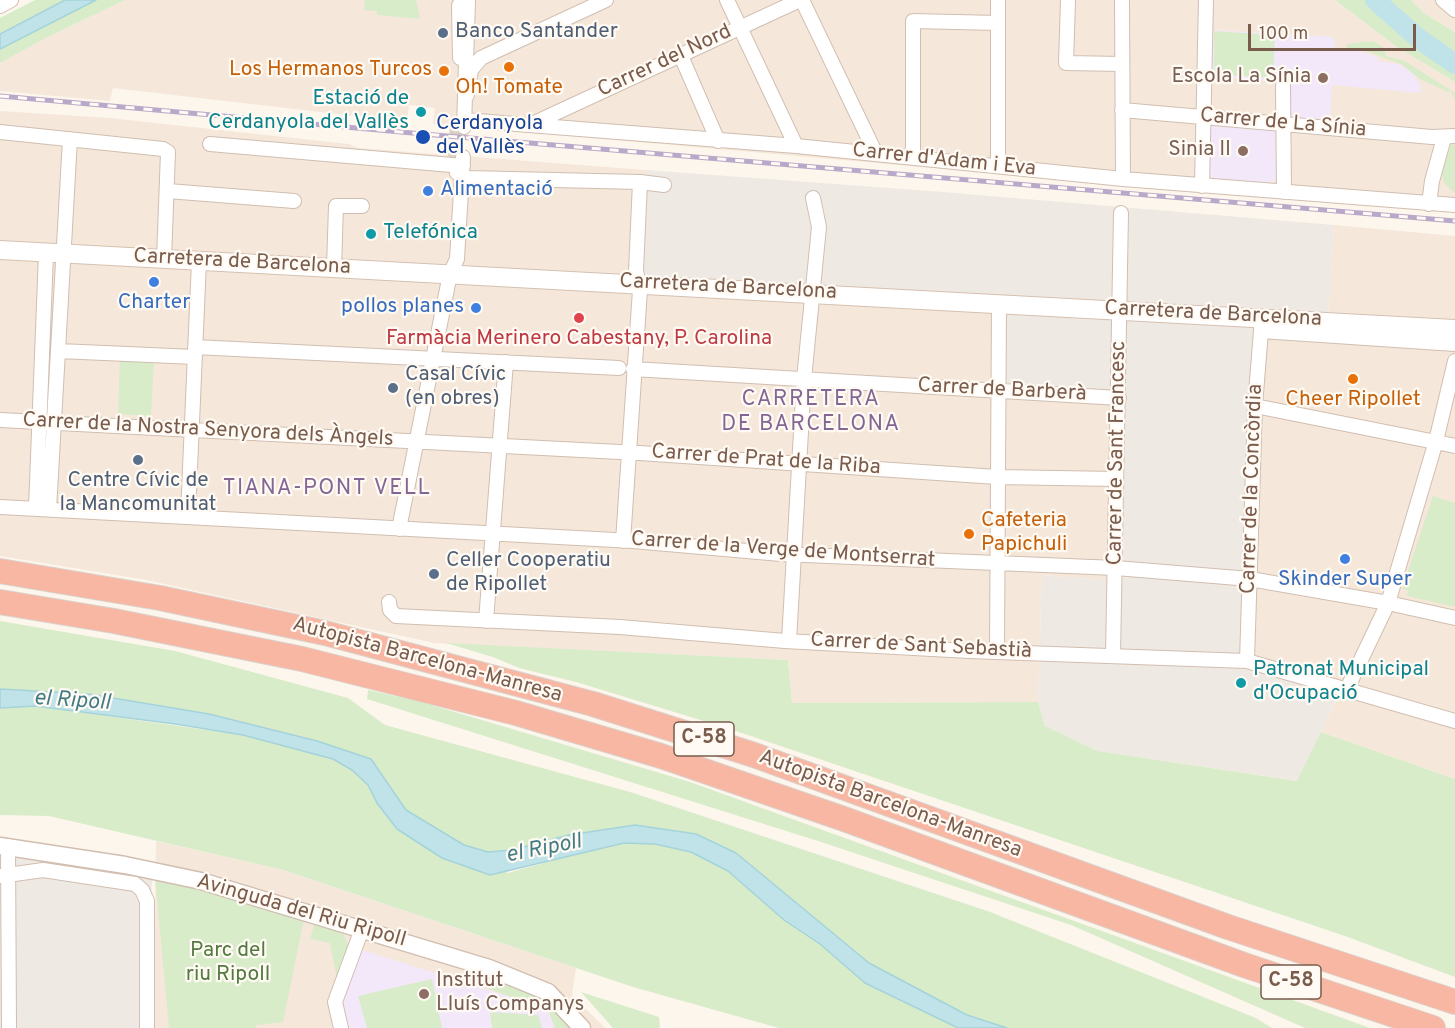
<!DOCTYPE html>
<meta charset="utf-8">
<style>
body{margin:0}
#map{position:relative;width:1455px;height:1028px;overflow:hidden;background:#fdf6ec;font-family:Overpass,sans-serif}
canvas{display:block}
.scale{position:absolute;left:1248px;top:24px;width:168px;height:27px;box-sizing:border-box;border:3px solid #7a5c4d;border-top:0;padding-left:8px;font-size:18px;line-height:21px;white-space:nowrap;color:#7a5c4d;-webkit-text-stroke:4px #fffaf3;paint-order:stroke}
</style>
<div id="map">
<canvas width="1455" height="1028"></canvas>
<div class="scale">100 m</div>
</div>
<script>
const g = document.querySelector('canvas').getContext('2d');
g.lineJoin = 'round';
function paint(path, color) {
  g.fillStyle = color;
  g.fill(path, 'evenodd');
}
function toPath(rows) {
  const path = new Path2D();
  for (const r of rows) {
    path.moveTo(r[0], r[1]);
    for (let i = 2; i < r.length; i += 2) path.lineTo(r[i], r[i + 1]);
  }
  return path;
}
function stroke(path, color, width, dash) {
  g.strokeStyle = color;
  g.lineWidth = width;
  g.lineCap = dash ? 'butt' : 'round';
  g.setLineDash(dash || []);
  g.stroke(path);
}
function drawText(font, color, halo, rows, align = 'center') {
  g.font = font + ' Overpass,sans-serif';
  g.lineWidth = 4.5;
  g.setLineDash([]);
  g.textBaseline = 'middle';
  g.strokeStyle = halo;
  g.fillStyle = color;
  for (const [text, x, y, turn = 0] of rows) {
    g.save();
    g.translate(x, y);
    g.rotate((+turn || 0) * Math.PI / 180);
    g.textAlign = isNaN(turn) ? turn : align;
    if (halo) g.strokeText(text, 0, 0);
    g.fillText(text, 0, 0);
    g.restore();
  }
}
paint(toPath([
 [125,0,1335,0,1397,47,1455,82,1455,208,945,169,433,124,435,108,409,105,407,122,113,88,110,101,0,91,0,63,46,38],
 [1411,0,1455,0,1455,32,1424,13],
 [0,111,110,118,349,144,358,148,646,170,641,287,1009,303,1125,395,1123,582,1042,575,1038,702,792,703,788,660,434,643,146,580,0,556],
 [1334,225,1455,236,1455,779,1321,732,1340,693,1243,667,1268,333,1327,336],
 [156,841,283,870,576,968,572,995,605,1028,154,1028]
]), '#f5e8da');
paint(toPath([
 [646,170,943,192,1334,225,1327,337,1268,334,1243,667,1340,692,1298,781,1098,751,1045,726,1038,702,1042,575,1123,582,1125,396,1005,393,1009,303,641,287],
 [0,853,152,879,149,1028,0,1028]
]), '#efe9e4');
paint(toPath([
 [1212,30,1334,37,1335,50,1356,50,1378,57,1378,61,1398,64,1418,76,1415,79,1420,82,1421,93,1332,85,1330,124,1277,119,1276,82,1212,76],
 [1212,123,1278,131,1277,178,1270,184,1214,179,1208,172,1209,125],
 [359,949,539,1006,552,1015,554,1028,349,1028,342,1000]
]), '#f3e8fa');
paint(toPath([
 [35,0,125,0,46,38,0,63,0,18],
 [365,0,416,0,420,19,377,15,377,11,364,10],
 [1335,0,1411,0,1424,13,1455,32,1455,82,1397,47],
 [1214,31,1275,35,1273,78,1214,74],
 [1373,41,1383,47,1386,56,1405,61,1455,93,1455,101,1450,90,1448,92,1418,78,1403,65,1359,48,1347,49,1347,44],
 [1455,144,1455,193,1444,183,1442,174,1451,145],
 [120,357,154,359,151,416,118,414],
 [1433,496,1455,503,1455,607,1407,596,1408,590,1402,589],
 [0,621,175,651,348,698,385,725,630,792,990,912,1256,1018,1272,1028,1007,1028,967,1015,869,963,769,880,635,825,569,835,512,850,488,852,465,846,406,810,371,759,317,741,209,714,89,694,0,689],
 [446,643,788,660,792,703,1038,702,1045,726,1098,751,1297,781,1321,732,1455,779,1455,977,1345,936,730,729,576,682,519,668,493,657],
 [368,690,418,701,690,782,1370,1028,1305,1028,1071,925,818,841,367,699],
 [35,706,243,735,333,759,352,770,368,785,377,803,508,873,605,846,624,843,655,844,691,852,728,871,784,920,820,944,865,983,958,1028,779,1028,633,987,283,870,49,816,0,815,0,708],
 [155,878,304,919,283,1022,256,1025,256,1028,169,1028],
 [315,922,342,931,349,947,337,979,330,943,310,939],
 [490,975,522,985,553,1005,574,1028,555,1028,548,1010,486,988],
 [432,979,442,1028,367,1028,358,996],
 [581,992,659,1017,660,1028,613,1028],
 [490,1012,538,1015,542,1028,492,1028]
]), '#d8ecc9');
const water = toPath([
 [65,0,96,0,0,49,0,34,65,0],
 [0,689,89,694,209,714,317,741,371,759,406,810,464,845,488,852,512,850,569,835,635,825,696,834,736,853,869,963,967,1015,1007,1028,958,1028,865,983,820,944,784,920,728,871,691,852,655,844,624,843,490,875,442,858,397,829,377,803,368,785,352,770,333,759,243,735,175,724,35,706,0,708,0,689]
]);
paint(water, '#bfe3e8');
stroke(water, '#a5d3da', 1.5);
stroke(toPath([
 [1375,0,1418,38,1455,64]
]), '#bfe3e8', 20);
stroke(toPath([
 [455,157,457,126]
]), '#dcd0c4', 14, [14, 7]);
const minor = toPath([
 [727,0,796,146],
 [802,0,876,154],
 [998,0,998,166],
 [1068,0,1066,63,1122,64],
 [1122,0,1123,179],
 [1443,0,1455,10],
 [459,5,460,58],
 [0,6,11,0],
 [681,56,718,141],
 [1283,85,1284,192],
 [467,95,471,70,481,58,606,0],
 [1122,110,1432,137,1455,136],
 [465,120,796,146,1123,179,1455,205],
 [532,124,800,0],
 [464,127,468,0],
 [0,132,163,149,168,152,164,259],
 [210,144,463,166],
 [913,158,913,21,998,23],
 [457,173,468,178,640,182,664,185],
 [1202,186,1206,0],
 [168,191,294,201],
 [1429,204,1432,181,1444,138],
 [334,268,336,206,362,206],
 [1261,331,1455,344],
 [195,347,619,368],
 [59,351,195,357],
 [633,369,1119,398],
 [1255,406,1455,446],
 [0,420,639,453,997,477,1116,479],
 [0,507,633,541,781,554,1116,568,1250,579,1388,603,1455,618],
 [36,508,46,253],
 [49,509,70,139],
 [188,515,199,261],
 [399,529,450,274,457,259,463,157],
 [623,541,640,290,636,271,640,182],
 [389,602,390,610,396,616,620,627,785,641,969,651,1247,661,1455,721],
 [486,621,506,362],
 [789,641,804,379,819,227,813,198],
 [997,650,999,303],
 [1113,656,1121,213],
 [1247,661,1255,406,1262,318],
 [1347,689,1388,603,1436,441,1455,361],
 [8,846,9,1028],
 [0,876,43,870,135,884,142,890,147,901,147,1028],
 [341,1028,335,1002,362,929]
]);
const tertiary = toPath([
 [0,846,125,865,201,881,489,968,548,992,582,1028]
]);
const secondary = toPath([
 [0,250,1455,329]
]);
const motorway = toPath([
 [0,571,160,598,325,633,593,704,754,755,1228,927,1455,1002],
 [0,602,114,621,302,659,516,713,661,756,844,819,1244,965,1433,1028]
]);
stroke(minor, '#d1beb0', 16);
stroke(tertiary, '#d1beb0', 19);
stroke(secondary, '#d6c0b0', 20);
stroke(motorway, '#dad1cd', 26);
stroke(minor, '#fff', 14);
stroke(tertiary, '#fff', 16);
stroke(secondary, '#fff', 18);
stroke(motorway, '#f7b7a3', 24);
const rail = toPath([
 [0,96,423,134,1455,221]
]);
stroke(rail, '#b9a8c9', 5);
stroke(rail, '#fffaf3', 3, [9]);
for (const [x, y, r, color] of [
 [443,33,6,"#5c6f8a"],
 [509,67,6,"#e8710a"],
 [444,71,6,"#e8710a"],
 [1323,78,6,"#8d6e63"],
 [421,112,6,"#0f9aa8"],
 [423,137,8,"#1a4fb4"],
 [1243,151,6,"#8d6e63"],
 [428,191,6,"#3f7fe0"],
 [371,234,6,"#0f9aa8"],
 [154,282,6,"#3f7fe0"],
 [476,308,6,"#3f7fe0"],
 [579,318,6,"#e0444e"],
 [1353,379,6,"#e8710a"],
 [393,388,6,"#5c6f8a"],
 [138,460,6,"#5c6f8a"],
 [969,534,6,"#e8710a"],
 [1345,559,6,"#3f7fe0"],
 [434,574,6,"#5c6f8a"],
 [1241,683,6,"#0f9aa8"],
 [424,994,6,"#8d6e63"]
]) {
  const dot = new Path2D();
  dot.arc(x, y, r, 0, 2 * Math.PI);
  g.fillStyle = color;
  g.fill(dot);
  stroke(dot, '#fffaf3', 2);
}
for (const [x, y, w] of [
 [704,739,60],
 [1291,982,60]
]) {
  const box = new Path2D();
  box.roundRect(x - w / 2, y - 17, w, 34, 4.5);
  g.fillStyle = '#fffaf3';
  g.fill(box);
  stroke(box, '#7a5c4d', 1.5);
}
drawText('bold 20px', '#7a5c4d', null, [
 ["C-58",704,739],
 ["C-58",1291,982]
]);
drawText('21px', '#4e5e75', '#fffaf3', [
 ["Banco Santander",455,33],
 ["Casal Cívic",405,376],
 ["(en obres)",405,400],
 ["Centre Cívic de",138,482,"center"],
 ["la Mancomunitat",138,506,"center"],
 ["Celler Cooperatiu",446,562],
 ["de Ripollet",446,586]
], 'left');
drawText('21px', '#7a5c4d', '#fffaf3', [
 ["Carrer del Nord",665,62,-25],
 ["Carrer de La Sínia",1283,124,5],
 ["Carrer d'Adam i Eva",944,161,6],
 ["Carretera de Barcelona",242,263,3],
 ["Carretera de Barcelona",728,288,3],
 ["Carretera de Barcelona",1213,315,3],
 ["Carrer de Barberà",1002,391,3],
 ["Carrer de la Nostra Senyora dels Àngels",208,431,3],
 ["Carrer de Sant Francesc",1118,453,-89],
 ["Carrer de Prat de la Riba",766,461,4],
 ["Carrer de la Concòrdia",1253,489,-88],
 ["Carrer de la Verge de Montserrat",783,551,4],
 ["Carrer de Sant Sebastià",921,647,3],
 ["Autopista Barcelona-Manresa",427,661,15],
 ["Autopista Barcelona-Manresa",890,805,20],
 ["Avinguda del Riu Ripoll",301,912,16]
]);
drawText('21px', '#c56008', '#fffaf3', [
 ["Los Hermanos Turcos",432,71,"right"],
 ["Oh! Tomate",509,89],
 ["Cheer Ripollet",1353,401],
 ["Cafeteria",981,522,"left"],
 ["Papichuli",981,546,"left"]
]);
drawText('21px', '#785e54', '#fffaf3', [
 ["Escola La Sínia",1311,78],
 ["Sinia II",1231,151],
 ["Institut",436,982,"left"],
 ["Lluís Companys",436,1006,"left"]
], 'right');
drawText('21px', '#0d838f', '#fffaf3', [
 ["Estació de",409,100,"right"],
 ["Cerdanyola del Vallès",409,124,"right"],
 ["Telefónica",383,234],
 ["Patronat Municipal",1253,671],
 ["d'Ocupació",1253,695]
], 'left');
drawText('21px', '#164399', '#fffaf3', [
 ["Cerdanyola",436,125],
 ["del Vallès",436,149]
], 'left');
drawText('21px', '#366cbe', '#fffaf3', [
 ["Alimentació",440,191,"left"],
 ["Charter",154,304],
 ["pollos planes",464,308,"right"],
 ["Skinder Super",1345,581]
]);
drawText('21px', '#be3a42', '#fffaf3', [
 ["Farmàcia Merinero Cabestany, P. Carolina",579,340]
]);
drawText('21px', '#537a41', '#fffaf3', [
 ["Parc del",228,952],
 ["riu Ripoll",228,976]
]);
g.letterSpacing = '1.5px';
drawText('22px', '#846695', '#fffaf3', [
 ["CARRETERA",811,401],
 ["DE BARCELONA",811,426],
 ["TIANA-PONT VELL",327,490]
]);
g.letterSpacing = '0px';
drawText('italic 22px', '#437c86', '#fffaf3', [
 ["el Ripoll",72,702,4],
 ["el Ripoll",544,850,-11]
]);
</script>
